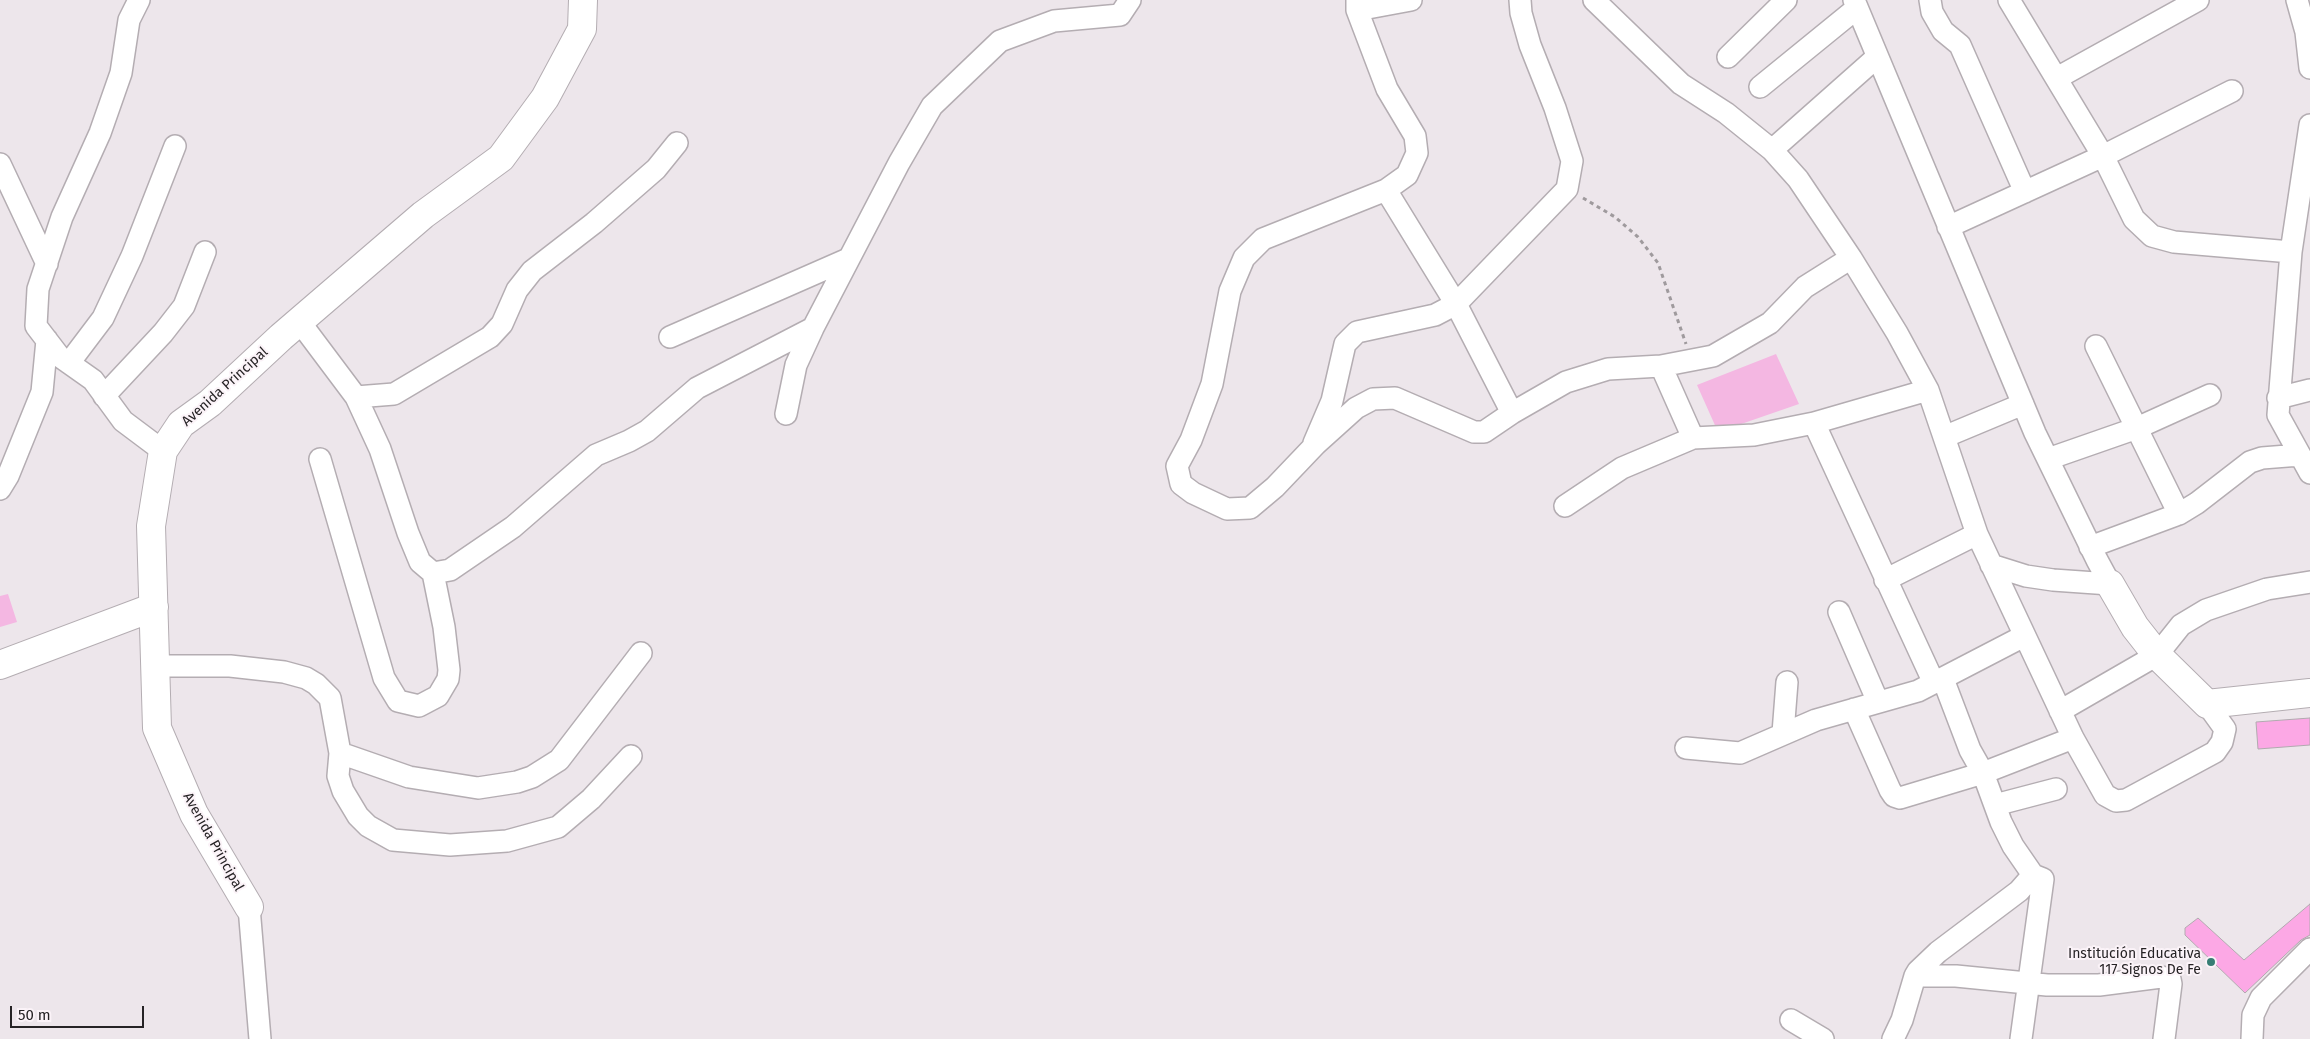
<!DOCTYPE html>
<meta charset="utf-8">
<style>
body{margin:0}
#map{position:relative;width:2310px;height:1039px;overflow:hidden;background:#ede6eb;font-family:"Fira Sans",sans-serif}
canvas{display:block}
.scale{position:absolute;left:10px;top:1006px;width:134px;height:22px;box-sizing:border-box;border:2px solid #262325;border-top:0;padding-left:6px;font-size:15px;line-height:18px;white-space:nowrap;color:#262325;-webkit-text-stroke:4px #fbf3f8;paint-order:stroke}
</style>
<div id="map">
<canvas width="2310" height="1039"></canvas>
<div class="scale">50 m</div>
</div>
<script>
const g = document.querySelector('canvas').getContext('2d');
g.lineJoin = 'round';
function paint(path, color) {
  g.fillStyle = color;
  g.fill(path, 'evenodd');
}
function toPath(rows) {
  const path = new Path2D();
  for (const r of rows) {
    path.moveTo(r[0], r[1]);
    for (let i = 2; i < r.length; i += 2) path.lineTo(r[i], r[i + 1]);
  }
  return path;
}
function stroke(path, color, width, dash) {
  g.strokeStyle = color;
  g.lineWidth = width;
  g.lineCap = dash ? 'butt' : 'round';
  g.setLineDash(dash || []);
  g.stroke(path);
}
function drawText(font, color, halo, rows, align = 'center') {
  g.font = font + ' "Fira Sans",sans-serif';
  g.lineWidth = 4;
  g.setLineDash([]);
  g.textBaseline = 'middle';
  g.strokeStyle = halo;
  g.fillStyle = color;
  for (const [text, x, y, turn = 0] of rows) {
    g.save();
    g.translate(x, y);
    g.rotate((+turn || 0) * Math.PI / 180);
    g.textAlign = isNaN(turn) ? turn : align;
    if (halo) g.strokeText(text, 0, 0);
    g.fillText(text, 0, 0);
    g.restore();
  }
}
paint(toPath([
 [1776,354,1799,404,1718,432,1697,385],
 [8,594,17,622,0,627,0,596]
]), '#f4b7e2');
const building = toPath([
 [2310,718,2310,745,2258,749,2256,722,2310,718],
 [2310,904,2310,935,2301,940,2245,993,2185,935,2185,928,2198,918,2244,960,2310,904]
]);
paint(building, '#fca8e5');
stroke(building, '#b1aaaf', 1);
const street = toPath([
 [139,0,129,20,121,73,100,133,62,217,38,289,36,326,59,356,93,380,123,421,163,451],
 [1357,0,1357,10,1387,89,1415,136,1417,153,1407,175,1386,190,1263,239,1244,258,1230,291,1212,384,1191,440,1177,466,1181,484,1193,493,1227,509,1250,508,1275,487,1316,444,1356,408,1373,399,1395,398,1474,432,1484,432,1512,413,1566,382,1608,369,1661,366,1713,356,1770,323,1805,287,1851,258],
 [1594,0,1681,84,1726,113,1772,150,1798,179,1851,258,1897,333,1928,390,1977,534,2073,738,2105,795,2116,801,2126,800,2215,752,2222,742,2225,729,2207,704],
 [1854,0,2035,433,2097,560,2110,584],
 [1930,0,1932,12,1943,31,1960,45,2025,192],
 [2009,0,2103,156,2134,219,2152,236,2174,242,2291,252],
 [2297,0,2306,32,2310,68],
 [1357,10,1411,0],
 [1120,15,1130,0],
 [1728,57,1786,0],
 [2057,78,2198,0],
 [1760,87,1857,8],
 [2310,125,2291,252,2278,415,2310,473],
 [1772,150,1877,57],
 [0,164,47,264],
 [1386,190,1456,304,1512,413],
 [1948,227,2103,156,2232,91],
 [299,321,356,397,380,449,408,533,420,562,433,573,450,570,513,527,596,455,629,441,647,431,697,388,813,328],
 [670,337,848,259],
 [2096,346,2179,514],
 [69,363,103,318,132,256,175,146],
 [1661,366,1693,438],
 [104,396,163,333,184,306,205,252],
 [356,397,394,394,490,337,502,324,517,290,532,271,594,223,656,169,677,143],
 [2278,398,2310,390],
 [786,414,796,365,813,328,899,163,932,106,1000,41,1054,21,1120,15],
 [1814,423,1934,683],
 [1944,437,2023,404],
 [1314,443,1332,401,1345,344,1357,332,1435,315,1456,304,1567,189,1572,161,1555,108,1530,45,1521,13,1520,0],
 [320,459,384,678,398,701,419,706,438,696,448,679,449,670,444,627,433,573],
 [2048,459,2137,428,2210,395],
 [0,489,8,476,42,392,47,340],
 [1565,506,1622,468,1693,438,1754,435,1814,423,1928,390],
 [2090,547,2179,514,2197,503,2250,462,2262,458,2300,455],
 [1991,565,2026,576,2053,580,2110,584],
 [1885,580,1977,534],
 [1839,612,1878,702],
 [155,666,230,666,284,672,306,678,316,684,330,698,340,753,338,776,343,791,358,816,368,826,393,840,450,845,507,841,558,827,591,799,631,756],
 [1943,679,1970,750,1983,773,2001,822,2013,846,2033,875,2043,879,2021,1039],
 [1854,709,1890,790,1894,796,1900,798,1983,773,2073,738],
 [2060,711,2157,655,2181,625,2206,610,2267,589,2310,582],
 [1783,733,1787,682],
 [1686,748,1740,753,1816,720,1918,691,2024,636],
 [340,753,409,777,478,788,517,782,532,777,559,760,641,653],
 [1995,805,2056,789],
 [2033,875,2019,891,1938,952,1918,971,1915,976,1956,976,2047,985,2099,985,2161,977,2170,979,2171,984,2164,1039],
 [249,907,260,1039],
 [1791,1020,1823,1039],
 [1893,1039,1902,1020,1915,976],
 [2252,1039,2253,1015,2261,998,2310,949]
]);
const secondary = toPath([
 [2110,584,2135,627,2157,655,2207,704,2310,693],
 [0,665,154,607],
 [249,907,194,814,157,728,151,526,163,451,181,424,210,403,281,337,423,215,501,158,545,98,582,29,583,0]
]);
stroke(street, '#b4adb2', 24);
stroke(secondary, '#b4adb2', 30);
stroke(toPath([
 [1583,198,1615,217,1638,237,1658,263,1686,344]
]), '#9f9a9d', 3, [4, 4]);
stroke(street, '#fff', 21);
stroke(secondary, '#fff', 28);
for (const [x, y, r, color] of [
 [2211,962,5,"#377d74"]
]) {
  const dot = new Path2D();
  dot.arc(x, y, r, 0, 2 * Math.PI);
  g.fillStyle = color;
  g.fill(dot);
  stroke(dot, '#fbf3f8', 2);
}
drawText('14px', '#262325', '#fbf3f8', [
 ["Avenida Principal",225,387,-42],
 ["Avenida Principal",213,842,61]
]);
drawText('14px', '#262325', '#fbf3f8', [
 ["Institución Educativa",2201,954],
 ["117 Signos De Fe",2201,970]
], 'right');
</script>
